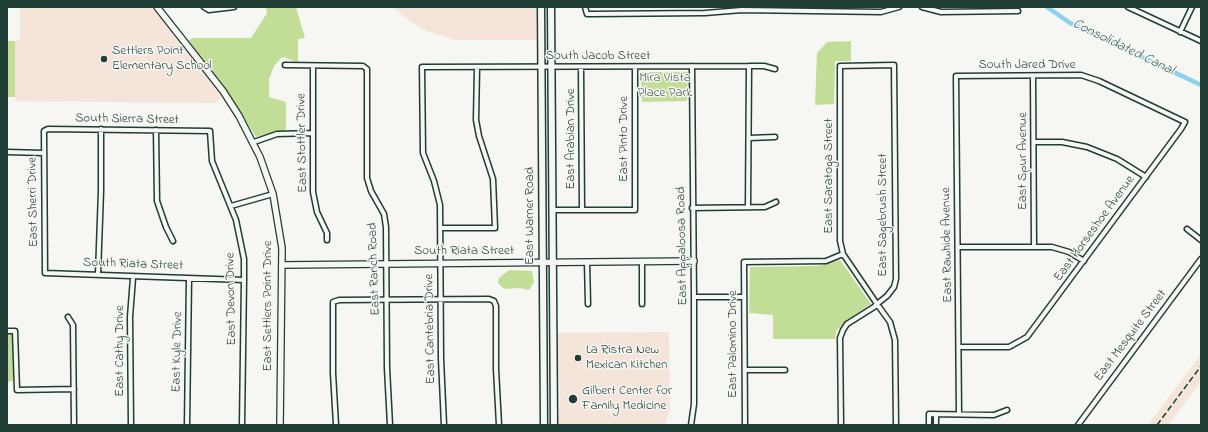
<!DOCTYPE html>
<style>
body{margin:0}
#map{position:relative;width:1208px;height:432px;overflow:hidden;background:#f6f6f2;font-family:"Indie Flower",sans-serif}
canvas{display:block}
.frame{position:absolute;inset:0;border:8px solid #1f3d34;pointer-events:none}
</style>
<div id="map">
<canvas width="1208" height="432"></canvas>
<div class="frame"></div>
</div>
<script>
const g = document.querySelector('canvas').getContext('2d');
g.lineJoin = 'round';
function paint(path, color) {
  g.fillStyle = color;
  g.fill(path, 'evenodd');
}
function toPath(rows) {
  const path = new Path2D();
  for (const r of rows) {
    path.moveTo(r[0], r[1]);
    for (let i = 2; i < r.length; i += 2) path.lineTo(r[i], r[i + 1]);
  }
  return path;
}
function stroke(path, color, width, dash) {
  g.strokeStyle = color;
  g.lineWidth = width;
  g.lineCap = dash ? 'butt' : 'round';
  g.setLineDash(dash || []);
  g.stroke(path);
}
function drawText(font, color, halo, rows, align = 'center') {
  g.font = font + ' "Indie Flower",sans-serif';
  g.lineWidth = 3;
  g.setLineDash([]);
  g.textBaseline = 'middle';
  g.strokeStyle = halo;
  g.fillStyle = color;
  for (const [text, x, y, turn = 0] of rows) {
    g.save();
    g.translate(x, y);
    g.rotate((+turn || 0) * Math.PI / 180);
    g.textAlign = isNaN(turn) ? turn : align;
    if (halo) g.strokeText(text, 0, 0);
    g.fillText(text, 0, 0);
    g.restore();
  }
}
paint(toPath([
 [20,7,154,7,223,97,215,103,15,101,15,41,20,40],
 [394,7,536,7,536,40,455,40,426,31,404,17],
 [669,332,670,409,665,425,558,425,560,400,557,333],
 [1201,354,1201,381,1168,425,1148,425]
]), '#f4e4da');
paint(toPath([
 [266,7,296,7,305,38,298,39,298,63,284,57,281,58,274,66,269,79,269,97,286,102,286,130,256,137,231,97,188,41,193,38,251,38,267,13],
 [7,41,15,41,15,97,7,97],
 [851,41,851,61,835,61,834,104,815,105,817,53,827,42],
 [641,72,688,72,687,101,642,102],
 [840,260,871,304,848,319,837,330,835,339,773,339,773,315,749,313,750,267,817,266],
 [509,270,532,271,534,282,529,290,519,288,504,289,498,283,499,278],
 [7,331,15,331,16,381,10,381,7,384]
]), '#c2de96');
stroke(toPath([
 [1047,7,1070,23,1201,85]
]), '#8cd2ee', 4.5);
const minor = toPath([
 [204,7,209,10,234,7],
 [585,7,587,14,592,14,705,13,742,10,881,12,899,7],
 [922,7,941,12,1018,11],
 [1128,7,1201,41],
 [1180,32,1192,7],
 [285,65,363,66,367,69,367,178,371,191,384,214,386,227,387,368,390,425],
 [313,66,313,192,317,212,327,233,327,240],
 [581,68,582,210],
 [1033,76,1034,246],
 [156,130,157,201,166,227,173,241],
 [749,138,775,137],
 [254,142,277,134,313,133],
 [1034,142,1062,142,1087,147,1117,159,1146,177],
 [7,152,43,153],
 [231,206,273,194],
 [748,207,749,66],
 [692,208,765,207,776,202],
 [552,210,635,210,635,67],
 [441,228,495,228,493,179,479,136,476,120,477,68],
 [1187,229,1201,240],
 [958,247,1052,247,1069,252,1084,261],
 [587,262,588,304],
 [642,262,642,304],
 [98,274,101,191,101,129],
 [694,297,744,297],
 [68,317,73,325,74,425],
 [7,331,15,331,17,390,74,389],
 [745,370,785,370],
 [959,414,956,76,1081,75,1099,81,1185,122,1181,129,1027,337,1009,347,960,347],
 [936,415,936,425],
 [131,425,130,317,133,278],
 [187,425,189,279],
 [242,425,244,280,244,259,236,220,212,161,210,131,48,129,44,131,45,273,244,280],
 [336,425,333,373,333,302,339,300,489,299,494,301,496,306,496,369,499,425],
 [444,425,441,359,440,205,434,181,423,153,422,67,749,66,764,66,775,69],
 [691,425,694,404,694,297,692,66],
 [745,425,744,262,826,261,843,254],
 [841,425,840,338,843,330,847,324,874,307,877,304,887,296,894,287,896,279,894,65,840,66,840,241,843,254,877,304,890,322,895,340,896,425],
 [929,425,929,414,994,415,1007,410],
 [1078,425,1201,259]
]);
const tertiary = toPath([
 [157,7,223,91,239,116,260,157,273,194,282,248,280,425],
 [282,265,694,261]
]);
const secondary = toPath([
 [541,7,544,425],
 [551,7,554,425]
]);
stroke(minor, '#1f3d34', 7);
stroke(tertiary, '#1f3d34', 8);
stroke(secondary, '#1f3d34', 9);
stroke(minor, '#f6f6f2', 4);
stroke(tertiary, '#f6f6f2', 5.5);
stroke(secondary, '#f6f6f2', 6);
stroke(toPath([
 [1157,425,1201,366]
]), '#1f3d34', 1.5, [6, 3]);
for (const [x, y, r, color] of [
 [104,59,4,"#1f3d34"],
 [578,358,4,"#1f3d34"],
 [573,399,5,"#1f3d34"]
]) {
  const dot = new Path2D();
  dot.arc(x, y, r, 0, 2 * Math.PI);
  g.fillStyle = color;
  g.fill(dot);
  stroke(dot, '#f6f6f2', 1.5);
}
drawText('13px', '#1f3d34', '#f6f6f2', [
 ["Settlers Point",112,52],
 ["Elementary School",112,67],
 ["La Ristra New",586,351],
 ["Mexican Kitchen",586,366],
 ["Gilbert Center for",582,392],
 ["Family Medicine",582,407]
], 'left');
drawText('13px', '#1f3d34', '#f6f6f2', [
 ["South Jacob Street",598,57],
 ["South Jared Drive",1027,66],
 ["South Sierra Street",127,120,1],
 ["East Arabian Drive",572,139,-90],
 ["East Pinto Drive",625,139,-90],
 ["East Stottler Drive",303,143,-91],
 ["East Spur Avenue",1024,161,-90],
 ["East Saratoga Street",830,176,-90],
 ["East Sherri Drive",34,202,-91],
 ["East Sagebrush Street",884,215,-90],
 ["East Warner Road",531,216,-90],
 ["East Horseshoe Avenue",1095,229,-54],
 ["East Rawhide Avenue",948,245,-91],
 ["East Appaloosa Road",683,246,-91],
 ["South Riata Street",464,252],
 ["South Riata Street",133,265,2],
 ["East Ranch Road",375,269,-92],
 ["East Devon Drive",232,299,-91],
 ["East Settlers Point Drive",269,306,-90],
 ["East Cantebria Drive",431,329,-91],
 ["East Mesquite Street",1131,336,-53],
 ["East Palomino Drive",734,344,-90],
 ["East Cathy Drive",121,351,-90],
 ["East Kyle Drive",178,352,-89]
]);
drawText('13px', '#405d48', '#f6f6f2', [
 ["Mira Vista",665,79],
 ["Place Park",665,94]
]);
drawText('italic 14px', '#355b59', '#f6f6f2', [
 ["Consolidated Canal",1123,48,26]
]);
</script>
